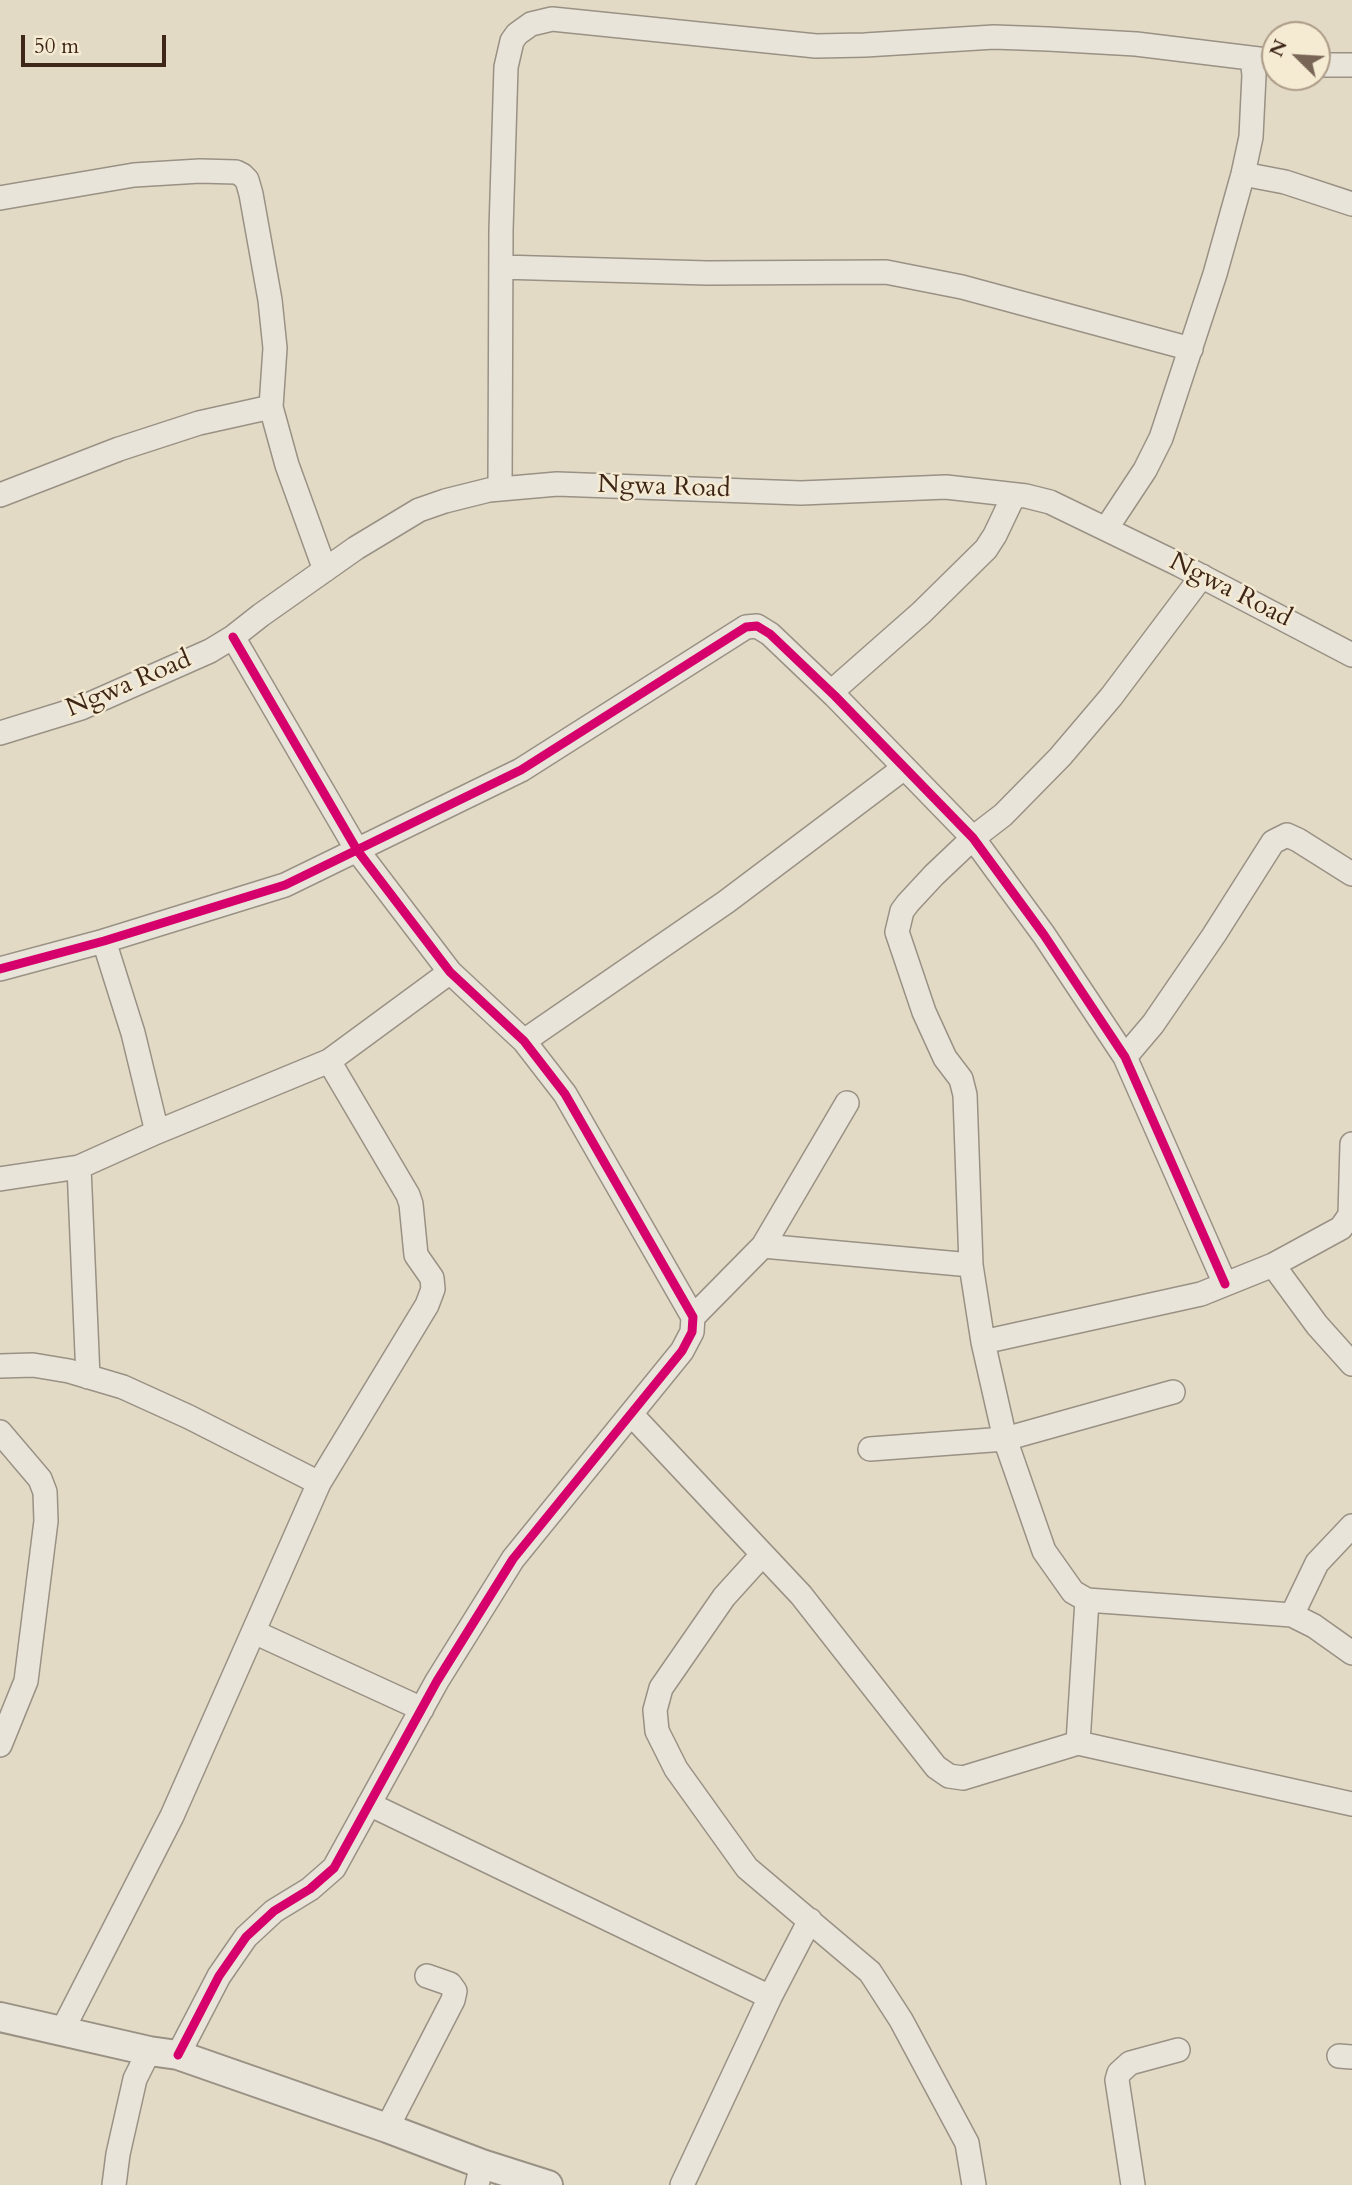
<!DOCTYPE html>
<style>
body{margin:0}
#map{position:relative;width:1352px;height:2185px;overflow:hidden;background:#e3dac6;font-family:Cardo,serif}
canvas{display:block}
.north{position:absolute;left:1261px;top:21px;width:70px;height:70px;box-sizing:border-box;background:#f5ead2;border:2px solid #ac9c88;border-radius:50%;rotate:294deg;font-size:19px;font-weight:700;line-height:28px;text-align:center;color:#3e2619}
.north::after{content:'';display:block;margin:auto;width:24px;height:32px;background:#786556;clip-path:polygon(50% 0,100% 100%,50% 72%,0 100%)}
.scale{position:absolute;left:21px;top:35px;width:145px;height:32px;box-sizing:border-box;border:4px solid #3e2619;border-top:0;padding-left:9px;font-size:21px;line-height:24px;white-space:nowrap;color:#3e2619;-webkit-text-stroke:5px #f5ead2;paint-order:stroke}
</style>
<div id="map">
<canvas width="1352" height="2185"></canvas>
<div class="north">N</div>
<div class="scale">50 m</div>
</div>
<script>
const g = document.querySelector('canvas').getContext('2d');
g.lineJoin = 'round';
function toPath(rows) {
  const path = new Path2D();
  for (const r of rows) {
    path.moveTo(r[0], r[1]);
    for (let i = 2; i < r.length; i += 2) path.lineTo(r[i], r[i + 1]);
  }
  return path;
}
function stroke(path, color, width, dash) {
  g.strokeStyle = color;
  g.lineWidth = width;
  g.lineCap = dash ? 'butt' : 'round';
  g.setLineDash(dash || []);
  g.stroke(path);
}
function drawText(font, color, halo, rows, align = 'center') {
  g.font = font + ' Cardo,serif';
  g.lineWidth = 5;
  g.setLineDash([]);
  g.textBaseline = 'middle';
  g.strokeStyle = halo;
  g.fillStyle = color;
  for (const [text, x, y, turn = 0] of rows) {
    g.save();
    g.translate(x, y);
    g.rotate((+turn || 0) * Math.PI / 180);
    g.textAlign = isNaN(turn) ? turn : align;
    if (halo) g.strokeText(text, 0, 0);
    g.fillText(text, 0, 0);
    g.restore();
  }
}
const minor = toPath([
 [1317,65,1352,65],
 [1243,174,1285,182,1352,204],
 [0,198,134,175,200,171,236,172,242,175,247,180,251,194,270,300,275,348,271,407,287,465,325,570],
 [501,267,707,273,886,272,962,287,1191,349],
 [500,489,501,230,506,67,512,41,517,34,531,24,552,19,816,46,865,45,994,37,1048,39,1136,44,1275,61],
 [0,495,119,449,199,423,271,407],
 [1106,529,1145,470,1161,438,1215,274,1243,174,1251,137,1254,75,1252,58],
 [1202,576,1111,697,1060,757,1003,815,973,838,934,875,908,903,902,911,897,932,924,1012,945,1058,961,1079,965,1095,971,1265,983,1342,1005,1439,1044,1551,1073,1592,1087,1600,1292,1615,1314,1626,1352,1653],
 [835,696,837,687,921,613,986,549,995,535,1014,495],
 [0,733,81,708,210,651,233,637,261,615,356,548,419,510,445,501,489,490,557,484,801,493,946,487,1026,496,1050,502,1180,565,1352,655],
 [104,941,133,1033,157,1132],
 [0,969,104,941,285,885,521,770,746,627,757,626,770,634,835,696,973,838,1044,935,1125,1057,1225,1284],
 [524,1041,726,902,904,768],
 [1125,1057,1153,1024,1214,935,1273,842,1287,835,1298,840,1352,874],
 [79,1167,88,1377],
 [0,1179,79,1167,157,1132,329,1061,450,972],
 [763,1246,971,1265],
 [1273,1265,1317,1325,1352,1364],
 [693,1317,763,1246,847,1103],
 [983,1342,1201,1294,1273,1265,1341,1228,1350,1215,1352,1144],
 [0,1366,33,1365,69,1371,123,1387,189,1417,319,1483],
 [631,1414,801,1595,936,1767,949,1776,963,1778,1078,1743,1352,1804],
 [0,1432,40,1479,45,1492,46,1521,26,1681,0,1745],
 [870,1449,1005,1439,1173,1392],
 [762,1555,724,1597,661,1688,655,1710,657,1731,676,1769,747,1868,870,1972,901,2020,967,2143,974,2185],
 [1292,1615,1317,1563,1352,1526],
 [254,1632,422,1709],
 [1078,1743,1087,1600],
 [369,1804,770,1997],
 [62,2031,172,1816,319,1483,427,1305,433,1289,432,1278,416,1255,411,1204,408,1195,329,1061],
 [178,2055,219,1976,246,1937,274,1911,310,1889,334,1868,437,1681,513,1559,682,1351,692,1332,693,1317,565,1094,524,1041,450,972,357,850,233,637],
 [1339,2056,1352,2057],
 [387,2128,453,2000,455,1991,450,1984,427,1976],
 [114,2185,118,2154,135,2079,149,2051],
 [477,2185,482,2164],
 [682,2185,770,1997,810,1920],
 [1133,2185,1117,2080,1119,2073,1130,2063,1178,2050]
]);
const tertiary = toPath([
 [0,2017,149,2051,178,2055,387,2128,482,2164,548,2185]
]);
stroke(minor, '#999184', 26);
stroke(tertiary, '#999184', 32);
stroke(minor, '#e9e4da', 23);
stroke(tertiary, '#e9e4da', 28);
stroke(toPath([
 [0,969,104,941,285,885,521,770,746,627,757,626,770,634,835,696,973,838,1044,935,1125,1057,1225,1284],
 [178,2055,219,1976,246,1937,274,1911,310,1889,334,1868,437,1681,513,1559,682,1351,692,1332,693,1317,565,1094,524,1041,450,972,357,850,233,637]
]), '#d6006c', 9);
drawText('26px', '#3e2619', '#f5ead2', [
 ["Ngwa Road",664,488,2],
 ["Ngwa Road",1230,591,27],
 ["Ngwa Road",129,685,-23]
]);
</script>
